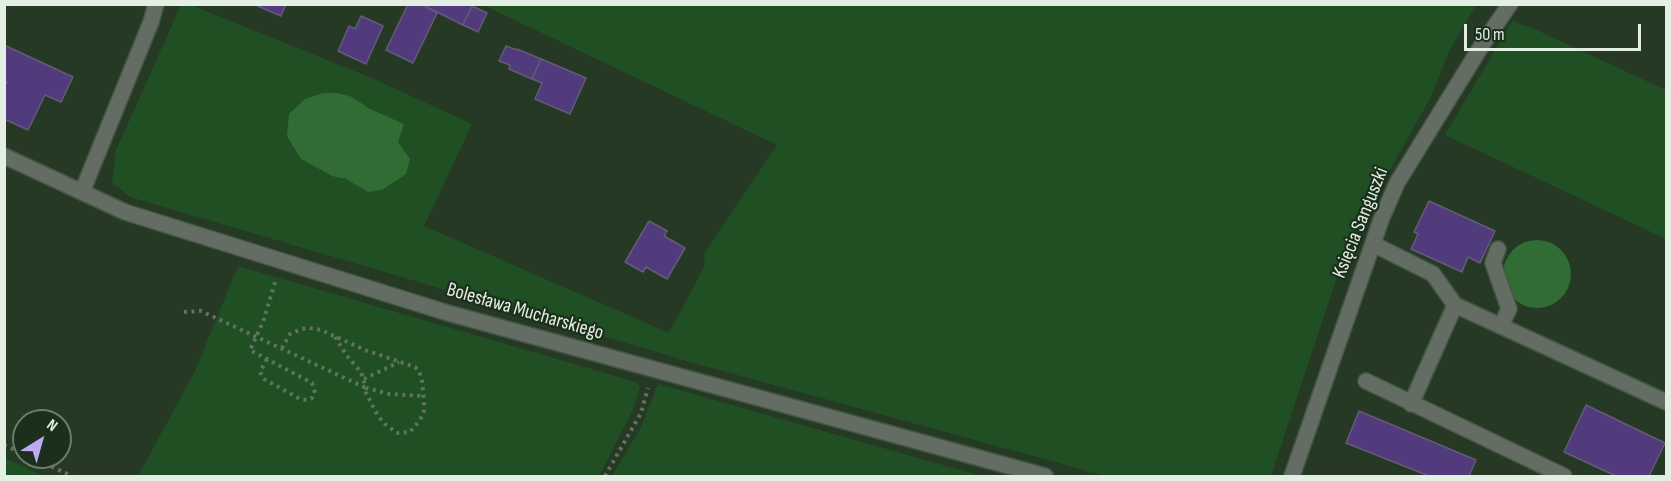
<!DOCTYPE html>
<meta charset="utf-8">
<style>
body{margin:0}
#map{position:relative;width:1671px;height:481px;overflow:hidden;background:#253925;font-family:"Sofia Sans Condensed",sans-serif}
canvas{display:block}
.frame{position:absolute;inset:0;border:6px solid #e2efe2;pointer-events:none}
.north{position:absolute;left:12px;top:409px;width:60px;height:60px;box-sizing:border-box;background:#1b2f1c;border:2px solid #6b7c6b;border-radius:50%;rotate:37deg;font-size:16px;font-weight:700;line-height:24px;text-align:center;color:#e2efe2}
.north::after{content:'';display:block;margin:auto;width:21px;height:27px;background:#bea9f4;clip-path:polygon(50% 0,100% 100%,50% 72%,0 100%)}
.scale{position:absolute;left:1464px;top:24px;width:177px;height:27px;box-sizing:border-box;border:3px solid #e2efe2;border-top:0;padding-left:8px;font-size:18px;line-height:21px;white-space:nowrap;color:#e2efe2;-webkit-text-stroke:4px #1b2f1c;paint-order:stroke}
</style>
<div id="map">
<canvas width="1671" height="481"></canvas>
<div class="frame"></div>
<div class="north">N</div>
<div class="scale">50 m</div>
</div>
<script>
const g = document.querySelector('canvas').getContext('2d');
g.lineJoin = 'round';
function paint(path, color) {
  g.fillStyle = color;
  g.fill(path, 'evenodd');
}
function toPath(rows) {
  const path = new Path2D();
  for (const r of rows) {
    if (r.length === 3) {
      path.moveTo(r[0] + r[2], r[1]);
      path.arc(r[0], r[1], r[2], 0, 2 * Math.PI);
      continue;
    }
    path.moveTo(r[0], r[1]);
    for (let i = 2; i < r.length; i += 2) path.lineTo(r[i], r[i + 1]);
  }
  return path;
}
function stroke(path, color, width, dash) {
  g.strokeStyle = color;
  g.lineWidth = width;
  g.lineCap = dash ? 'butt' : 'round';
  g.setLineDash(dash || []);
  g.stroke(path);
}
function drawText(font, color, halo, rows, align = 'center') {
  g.font = font + ' "Sofia Sans Condensed",sans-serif';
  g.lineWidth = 4.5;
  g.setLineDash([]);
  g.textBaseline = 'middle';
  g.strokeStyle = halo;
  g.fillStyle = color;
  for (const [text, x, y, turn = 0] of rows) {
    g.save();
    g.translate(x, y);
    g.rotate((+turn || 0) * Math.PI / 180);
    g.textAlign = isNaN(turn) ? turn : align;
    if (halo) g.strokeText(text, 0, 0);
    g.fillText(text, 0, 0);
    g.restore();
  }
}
paint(toPath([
 [181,5,191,5,374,79,472,124,424,226,669,333,705,265,704,254,777,145,483,5,1476,5,1450,49,1431,97,1348,244,1271,476,1106,476,697,364,130,197,112,182,116,150],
 [1512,21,1532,28,1666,90,1666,239,1445,135],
 [238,266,636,382,640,388,633,410,599,476,138,476,195,371],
 [658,384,936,463,980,476,612,476,640,429],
 [5,458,43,476,5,476]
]), '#204f24');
paint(toPath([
 [323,93,338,93,352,97,370,109,404,124,398,142,410,159,406,174,382,190,368,192,346,179,332,176,301,159,287,136,289,114,305,99],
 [1537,274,34]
]), '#306c34');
const building = toPath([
 [253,4,286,4,281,16,253,4],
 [408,4,421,4,437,13,413,63,386,50,408,4],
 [421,4,469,4,472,6,463,25,421,4],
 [472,6,487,13,478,32,463,25,472,6],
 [361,16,383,26,366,64,338,51,349,26,355,29,361,16],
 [4,45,73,77,61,102,45,95,28,130,4,119,4,87,7,82,4,81,4,45],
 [506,46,517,50,517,49,541,59,532,79,509,69,510,65,499,61,506,46],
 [541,59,586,78,570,114,535,99,542,83,532,79,541,59],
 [1429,201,1495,231,1480,263,1468,257,1462,272,1411,249,1418,234,1414,232,1429,201],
 [649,221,667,231,664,236,685,248,667,279,646,267,643,272,625,262,649,221],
 [1586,405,1665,443,1649,476,1616,476,1564,452,1586,405],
 [1359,411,1476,460,1469,476,1429,476,1346,443,1359,411]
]);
paint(building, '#513b7d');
stroke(building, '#635c77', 1.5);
const minor = toPath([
 [4,156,125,212,448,313,1045,476],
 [82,192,151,22,156,4],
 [1373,244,1433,274,1455,305,1666,402],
 [1498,249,1493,263,1509,309,1501,326],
 [1366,381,1564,476],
 [1411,404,1455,305],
 [1292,476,1381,220,1397,183,1482,45,1510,4]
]);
stroke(minor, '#435643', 18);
stroke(toPath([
 [184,312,201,311,366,388,366,393,378,416,385,424,397,433,410,432,420,420,424,411,424,402,422,381,419,371,415,367,365,350,321,330,309,328,301,329,290,334,282,348],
 [335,337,347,356,361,372,366,388,390,394,423,396],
 [267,359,260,372,264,379,300,399,307,400,312,398,315,393,312,383,267,359,250,350,263,322,276,279],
 [364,379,399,362],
 [4,445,24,454],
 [31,457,72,476],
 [605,476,641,413,648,388]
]), '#607260', 4, [3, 4.5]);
stroke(minor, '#636d63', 15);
drawText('20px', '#e2efe2', '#1b2f1c', [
 ["Księcia Sanguszki",1361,223,-68],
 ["Bolesława Mucharskiego",525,312,16]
]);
</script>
